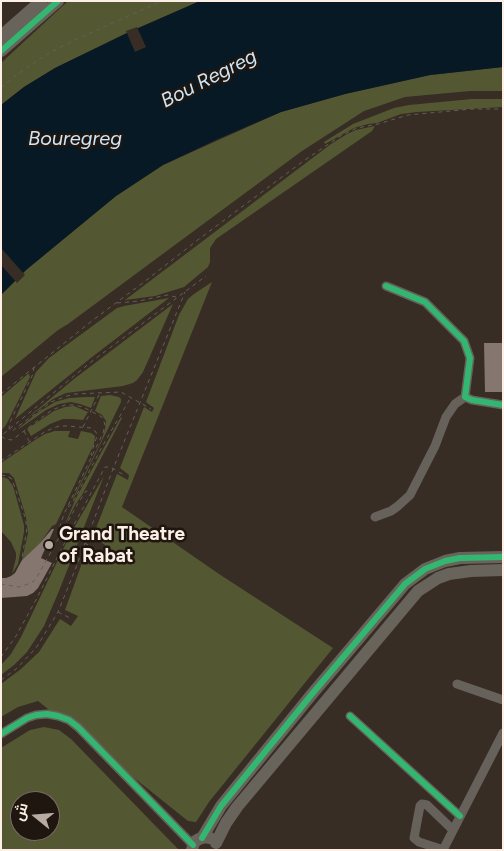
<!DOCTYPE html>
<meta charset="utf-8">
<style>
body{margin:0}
#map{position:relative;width:504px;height:851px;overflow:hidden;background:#372d24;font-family:Figtree,Cairo,sans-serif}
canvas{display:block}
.frame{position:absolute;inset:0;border:2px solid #fdefe5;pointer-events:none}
.north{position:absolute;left:10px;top:791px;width:50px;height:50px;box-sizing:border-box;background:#1f160f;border:1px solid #786d65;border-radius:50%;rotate:287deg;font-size:14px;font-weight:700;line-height:20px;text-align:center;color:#fdefe5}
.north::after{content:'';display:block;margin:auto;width:18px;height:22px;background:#b8aba1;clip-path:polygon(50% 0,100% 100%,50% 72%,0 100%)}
</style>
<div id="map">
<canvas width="504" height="851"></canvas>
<div class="frame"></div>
<div class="north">ش</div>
</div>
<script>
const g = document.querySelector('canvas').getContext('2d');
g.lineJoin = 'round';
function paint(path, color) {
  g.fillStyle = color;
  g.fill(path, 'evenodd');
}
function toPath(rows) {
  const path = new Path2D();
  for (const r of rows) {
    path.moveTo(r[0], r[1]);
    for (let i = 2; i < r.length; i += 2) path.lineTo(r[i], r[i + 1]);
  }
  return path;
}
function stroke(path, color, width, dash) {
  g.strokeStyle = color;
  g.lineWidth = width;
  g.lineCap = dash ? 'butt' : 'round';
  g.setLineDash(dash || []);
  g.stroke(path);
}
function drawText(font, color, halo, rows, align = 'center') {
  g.font = font + ' Figtree,sans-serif';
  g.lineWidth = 5;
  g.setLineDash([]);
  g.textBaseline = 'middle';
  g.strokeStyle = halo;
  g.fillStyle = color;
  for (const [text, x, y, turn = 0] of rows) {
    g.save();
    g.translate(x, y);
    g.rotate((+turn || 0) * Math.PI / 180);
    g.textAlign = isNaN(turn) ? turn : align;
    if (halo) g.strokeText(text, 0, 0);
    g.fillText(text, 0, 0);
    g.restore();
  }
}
paint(toPath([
 [68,1,200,1,127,33,55,68,24,87,1,105,1,63],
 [503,67,503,91,470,91,405,97,364,111,302,151,68,324,58,330,1,377,1,295,26,270,116,196,163,165,281,112,345,94,430,75],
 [472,99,503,99,503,107,417,112,401,114,377,123,368,124,354,128,325,144,324,142,353,124,394,108,409,105],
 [375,126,372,131,216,239,210,248,210,262,208,267,184,287,155,296,125,300,331,144,347,134,356,130],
 [212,282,122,507,219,574,333,648,209,802,196,822,188,821,38,701,18,707,1,717,1,684,21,669,39,652,60,619,71,626,78,616,65,610,86,552,99,561,105,545,93,536,117,474,128,480,129,475,120,468,144,407,152,412,154,408,146,402,179,315,188,299,194,294],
 [169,298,92,357,15,419,36,372,49,358,117,308,124,306],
 [173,304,143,372,137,380,133,383,123,386,66,393,53,399,26,419,74,379],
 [28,374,29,374,30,377,6,425,1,431,1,397],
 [110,395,119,397,121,399,121,402,73,500,73,498,102,439,105,429,106,421,102,415,95,411,101,396],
 [86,397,95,397,91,408,80,404,71,402,59,404,46,410,19,429,19,428,37,413,55,402,69,398],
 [74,406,88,412,83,420,73,419,63,419,50,424,31,436,27,429,54,411,65,407],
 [121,417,122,418,82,495,75,505,63,529,76,498],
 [55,431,70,431,68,437,78,439,81,431,91,433,95,436,94,444,56,524,52,526,41,542,22,560,28,533,26,517,14,478,9,473,1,473,1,463,35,440,45,434],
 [104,476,59,591,44,626,27,652,14,665,1,675,1,665,11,654,21,637,71,533],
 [3,477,8,479,13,486,24,525,24,532,18,564,12,574,16,558,16,553,11,542,1,531,1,478],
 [44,727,59,730,71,739,179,850,1,850,1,748,30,730],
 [20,801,50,801,50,831,20,831]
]), '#535832');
paint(toPath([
 [200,1,503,1,503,67,430,75,345,94,281,112,218,139,163,165,116,196,26,270,1,295,1,105,24,87,55,68,127,33]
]), '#071924');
paint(toPath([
 [137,27,146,47,135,52,126,31],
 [1,248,25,275,17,283,1,265]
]), '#372d24');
paint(toPath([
 [484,343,503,343,503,392,485,392],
 [52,529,54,529,41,558,52,563,38,588,33,593,27,596,1,598,1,578,6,578,11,576,15,573,22,560,41,542]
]), '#85766f');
stroke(toPath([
 [1,88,16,75,49,53,77,39,162,1],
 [117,303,139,301,167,295,176,297],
 [34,367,33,374,10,422,9,429,11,431,12,431,51,402,67,396,75,394,121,392,151,409],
 [1,394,93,320,144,282,199,239,302,162,342,135,357,128,378,124,408,115,472,109,503,109],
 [83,427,100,393],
 [24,431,29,441],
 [1,461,46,431,59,426,66,426,91,428,96,432,97,436,91,454,92,456],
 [1,475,7,476,12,479,25,517,27,528,22,558],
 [68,507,72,504,103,445,131,397],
 [63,533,60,532,59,529,64,514,103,433,105,425,103,418,100,416,83,407,74,405,65,405,52,410,12,440,5,439,1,436,91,362,206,276],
 [85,543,99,552],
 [1,584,19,587,31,583,36,579,77,505,86,491,91,492],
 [58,612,72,619],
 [1,657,16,636,37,598,70,532,104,469,105,467,110,467,126,476],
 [1,680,16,669,36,648,58,612,75,570,113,469,185,292]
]), '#645f5a', 1, [4, 4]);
stroke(toPath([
 [386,286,425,302,464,341,470,358,465,397,472,400,503,405],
 [375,517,391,511,398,506,410,495,435,446,446,417,455,404,465,397],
 [457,684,503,700],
 [350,716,460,816],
 [1,734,27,718,36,715,47,714,58,716,69,720,78,727,193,845],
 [443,850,503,733],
 [444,850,419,842,414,838,420,806,422,804,427,805,453,830]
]), '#66615b', 9);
stroke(toPath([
 [1,36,41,1],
 [1,51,58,1],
 [202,838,221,806,312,694,405,584,425,569,445,561,460,558,503,557],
 [216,843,226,823,237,807,418,591,438,578,449,574,471,571,503,570],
 [192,850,194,842,199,839,205,837,210,838]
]), '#68635b', 12);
stroke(toPath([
 [1,51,58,1],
 [386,286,425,302,464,341,470,358,465,397,472,400,503,405],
 [350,716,460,816],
 [1,734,27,718,36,715,47,714,58,716,69,720,78,727,193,845],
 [202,838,221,806,312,694,405,584,425,569,445,561,460,558,503,557]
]), '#33b770', 6);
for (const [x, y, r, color] of [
 [49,545,5,"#b8aba1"]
]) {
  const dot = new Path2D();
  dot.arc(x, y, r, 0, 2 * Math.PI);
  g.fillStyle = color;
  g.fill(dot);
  stroke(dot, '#1f160f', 2);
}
drawText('bold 19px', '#fdefe5', '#1f160f', [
 ["Grand Theatre",59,534],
 ["of Rabat",59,556]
], 'left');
drawText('italic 20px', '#cce7fa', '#1f160f', [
 ["Bou Regreg",209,79,-27],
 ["Bouregreg",75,139]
]);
</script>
